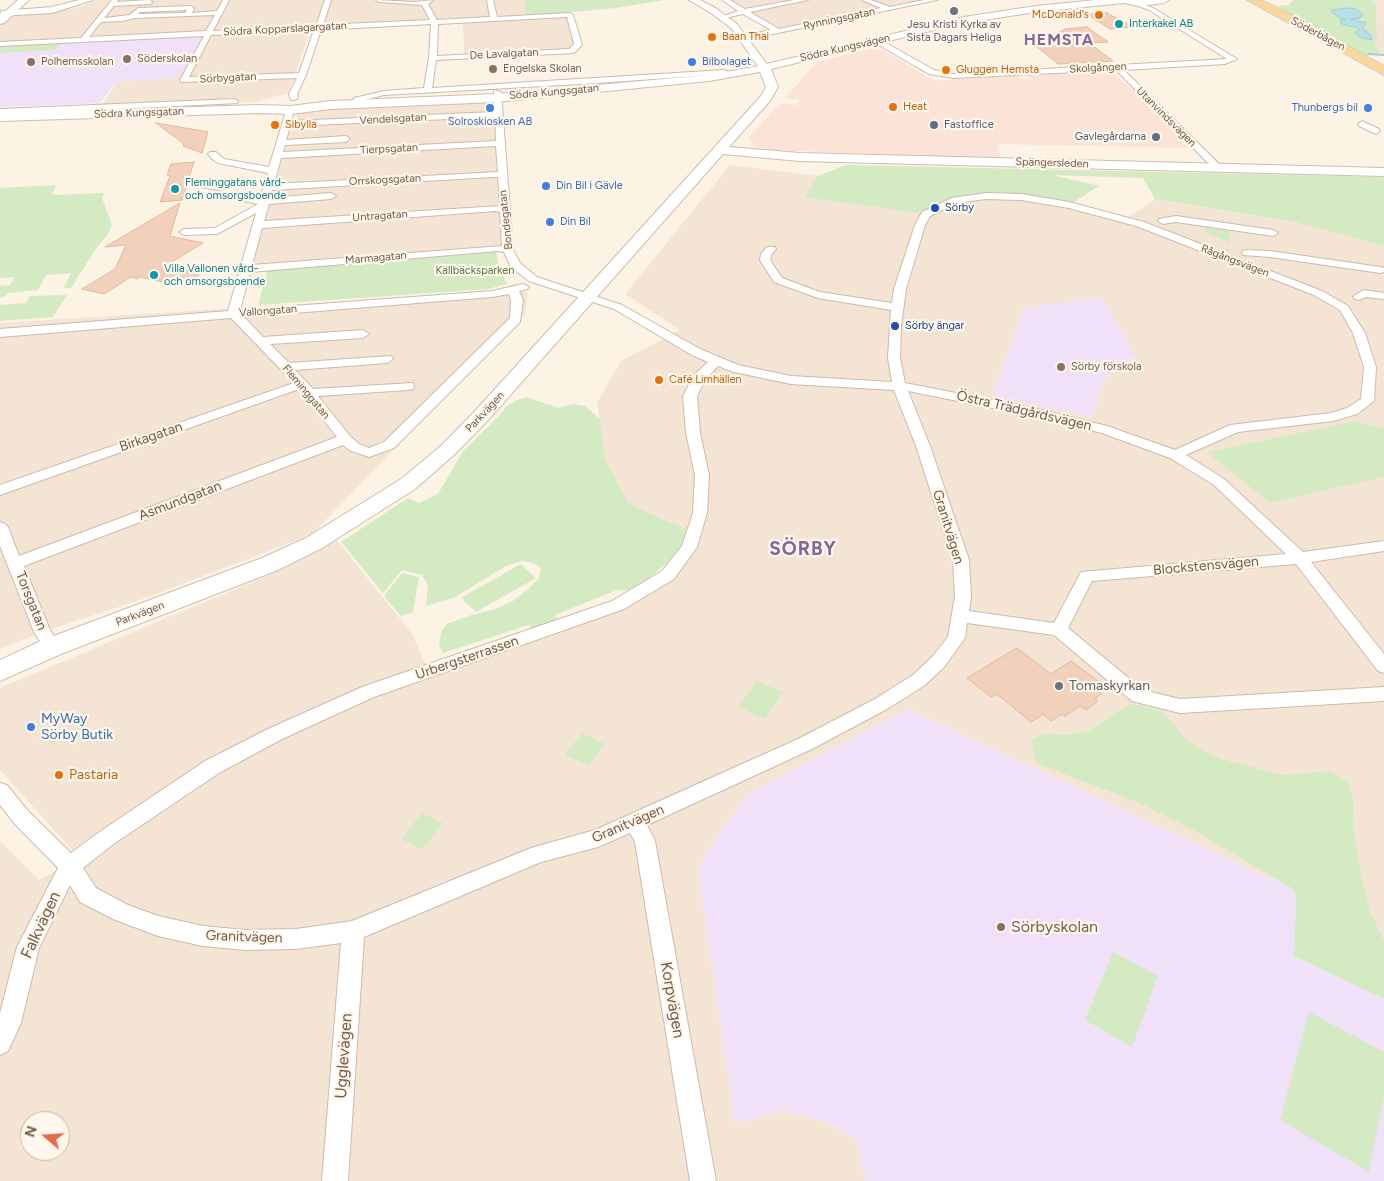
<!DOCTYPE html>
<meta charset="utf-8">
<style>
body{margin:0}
#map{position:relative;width:1384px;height:1181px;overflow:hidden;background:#fcf3e5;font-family:Figtree,sans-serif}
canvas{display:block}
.north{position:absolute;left:20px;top:1111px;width:50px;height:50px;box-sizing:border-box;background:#fff7eb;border:1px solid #c8b8ab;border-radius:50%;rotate:288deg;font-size:14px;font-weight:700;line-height:20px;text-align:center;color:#75594a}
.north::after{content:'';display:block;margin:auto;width:18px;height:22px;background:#e66b4a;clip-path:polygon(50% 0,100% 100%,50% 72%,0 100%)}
</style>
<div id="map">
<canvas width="1384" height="1181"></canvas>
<div class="north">N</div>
</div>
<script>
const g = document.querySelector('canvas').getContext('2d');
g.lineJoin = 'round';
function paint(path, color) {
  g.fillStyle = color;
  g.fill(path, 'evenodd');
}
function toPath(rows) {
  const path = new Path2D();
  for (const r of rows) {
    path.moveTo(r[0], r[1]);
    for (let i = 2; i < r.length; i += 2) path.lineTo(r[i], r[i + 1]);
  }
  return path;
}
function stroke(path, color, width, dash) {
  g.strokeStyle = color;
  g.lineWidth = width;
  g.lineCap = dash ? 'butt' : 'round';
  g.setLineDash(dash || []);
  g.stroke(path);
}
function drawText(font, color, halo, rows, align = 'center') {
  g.font = font + ' Figtree,sans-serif';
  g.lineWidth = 4.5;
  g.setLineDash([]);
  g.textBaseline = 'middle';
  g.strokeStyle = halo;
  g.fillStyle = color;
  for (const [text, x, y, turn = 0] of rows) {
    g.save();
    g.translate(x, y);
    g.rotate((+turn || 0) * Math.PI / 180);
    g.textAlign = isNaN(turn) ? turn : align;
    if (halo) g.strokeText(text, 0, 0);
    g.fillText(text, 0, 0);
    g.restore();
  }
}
paint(toPath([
 [98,0,525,0,527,16,567,14,577,48,464,55,463,18,312,26,288,93,255,102,100,108,118,81,178,78,0,44,0,27,11,15,54,12,80,7],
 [724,0,939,0,779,32],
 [1371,0,1384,0,1384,55,1380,53,1374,42,1377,41,1377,19,1376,3],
 [494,102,508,250,250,266,292,123,297,113,312,109],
 [730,165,818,176,806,197,1044,200,1123,221,1155,199,1295,222,1384,246,1384,428,1355,421,1208,452,1270,503,1384,477,1384,940,1371,912,1363,884,1354,832,1353,798,1347,780,1328,771,1282,775,1253,768,1207,753,1189,741,1178,728,1122,708,1090,730,1066,735,1045,733,1041,765,1139,803,1186,826,1293,889,908,709,749,793,718,835,698,868,735,1123,783,1111,827,1122,857,1141,866,1181,0,1181,0,841,39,880,112,840,209,775,312,723,371,698,623,610,674,578,696,549,701,536,629,504,605,459,597,403,621,361,680,330,625,294],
 [1024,308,1136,357,1104,378,1092,417,992,395],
 [30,1121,60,1121,60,1151,30,1151],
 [517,283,528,294,524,316,313,533,269,551,137,601,42,632,0,649,0,323,491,292],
 [336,539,413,635,426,666,270,729,206,760,73,851,0,770,0,688,269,575]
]), '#f4e4d3');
paint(toPath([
 [871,49,883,50,931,79,944,81,954,79,1017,75,1022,80,1031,79,1027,75,1111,72,1131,88,1189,148,997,144,1001,159,773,150,755,147,748,138,780,103,797,105,800,100,785,98,817,62]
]), '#fce3d8');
paint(toPath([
 [205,35,178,78,118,81,99,103,0,107,0,44],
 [1101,297,1136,356,1104,378,1092,417,992,395,1024,308],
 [908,709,1293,889,1296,897,1294,956,1384,999,1384,1181,866,1181,857,1141,827,1122,783,1111,735,1123,698,868,718,835,749,793]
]), '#f0e1f8');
paint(toPath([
 [525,0,664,0,616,8,527,16],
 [1293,0,1371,0,1376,3,1377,41,1374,42,1380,53,1366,56,1315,30,1278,6,1288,5],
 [62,42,55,50,0,53,0,45],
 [846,165,1384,177,1384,246,1295,222,1155,199,1143,178,1052,175,1099,186,1069,205,1044,200,972,195,926,214,805,197,818,176],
 [56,185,52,195,104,193,102,198,112,225,108,234,95,250,71,288,64,288,71,273,46,275,38,290,7,293,6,296,0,297,0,286,10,285,15,277,0,278,0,188],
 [1206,224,1230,227,1230,243,1206,232],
 [496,251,499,268,507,284,488,289,258,305,268,268],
 [67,295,53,317,0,321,0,305,26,303,30,296],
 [526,397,558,408,574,404,585,406,600,419,605,459,629,504,688,530,686,541,667,563,633,591,617,590,555,615,560,623,534,634,529,625,443,653,439,645,441,632,447,624,471,615,496,609,513,601,527,590,539,578,541,568,533,563,522,561,506,566,453,598,426,606,428,585,422,575,402,570,383,593,341,542,408,498,419,503,438,494,463,451,499,416,506,407,517,400],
 [1355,421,1384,428,1384,477,1270,503,1207,452],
 [521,564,536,578,476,612,461,598],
 [402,573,419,577,413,612,401,616,384,596],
 [757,681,783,692,765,719,739,707],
 [1135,704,1161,711,1189,741,1207,753,1230,761,1282,775,1328,771,1347,780,1353,798,1354,832,1363,884,1371,912,1384,940,1384,999,1294,956,1296,897,1293,889,1186,826,1139,803,1041,765,1034,757,1032,740,1045,733,1066,735,1090,730,1122,708],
 [582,733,605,744,589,766,565,755],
 [422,813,443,823,422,849,401,839],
 [1113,952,1158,976,1132,1047,1085,1020],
 [1309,1012,1384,1052,1384,1096,1369,1172,1280,1120]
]), '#d3eac3');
const water = toPath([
 [1347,8,1356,9,1363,15,1360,18,1351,19,1366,23,1362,28,1371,35,1372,40,1359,37,1355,32,1359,30,1358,28,1342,24,1340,21,1346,19,1341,19,1332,12,1332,10,1347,8]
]);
paint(water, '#b9e0e6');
stroke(water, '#9fcfd7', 1);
stroke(toPath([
 [1368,54,1384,55]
]), '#9fcfd7', 2);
const building = toPath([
 [1107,13,1133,27,1110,29,1087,14,1107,13],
 [1087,27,1108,42,1089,43,1113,61,1058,64,1036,46,1065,29,1087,27],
 [156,123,208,132,202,153,183,146,184,144,156,123],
 [194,162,182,200,160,202,170,176,167,175,171,164,194,162],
 [180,203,170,236,203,243,165,266,202,273,183,286,140,277,137,279,131,277,104,294,82,289,115,269,126,245,105,247,180,203],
 [1017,648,1051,674,1071,661,1102,684,1098,688,1103,692,1095,699,1098,701,1086,710,1080,706,1065,716,1062,714,1051,721,1043,714,1031,722,997,694,991,697,967,678,1017,648]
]);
paint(building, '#f1d1bc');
stroke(building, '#e4b79d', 1);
const minor = toPath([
 [112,0,118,0,117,2,150,0,153,2,150,4,114,6,104,18,130,15,138,8,191,6,194,8,192,13,217,11,223,0,229,0,213,31,316,26,325,0,331,0,323,25,430,20,422,5,379,2,376,0,415,2,433,0,428,4,437,20,490,17,487,0,493,0,497,17,570,13,573,15,582,45,574,53,436,60,432,88,724,70,728,72,724,74,597,83,384,95,357,102,354,102,354,98,384,91,424,88,429,58,431,24,321,30,306,75,297,94,298,98,294,100,291,100,289,94,297,78,181,82,180,80,204,36,0,46,0,42,81,38,112,0],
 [187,10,185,13,138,14,140,12,187,10],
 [215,15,206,31,89,37,101,22,122,21,135,18,215,15],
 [567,17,574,44,569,49,437,56,438,24,567,17],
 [314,30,299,73,189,77,211,35,314,30],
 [722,0,730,0,745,9,794,0,808,0,750,12,779,29,881,8,862,0,871,0,890,7,924,0,937,0,744,40,741,40,741,36,771,30,743,14,721,19,721,17,738,11,722,0],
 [1135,1,1153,8,1237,59,1225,64,1124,70,1220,165,1220,169,1214,169,1116,70,954,78,929,74,872,41,879,39,934,70,954,74,1227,59,1149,10,1133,4,1133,2,1135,1],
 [494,90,501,92,513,250,520,263,537,277,622,305,700,349,738,365,791,376,892,382,888,358,891,310,818,298,774,282,760,260,761,254,767,247,775,247,776,249,771,255,770,260,782,278,820,292,892,303,894,289,915,225,922,212,952,198,986,193,1021,194,1069,202,1144,222,1322,291,1348,306,1365,333,1376,367,1374,401,1357,414,1333,421,1238,432,1186,455,1224,479,1303,552,1384,541,1384,551,1311,562,1384,654,1384,673,1378,671,1296,564,1092,581,1068,628,1143,690,1180,699,1384,687,1384,701,1180,713,1132,701,1054,635,967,623,965,638,944,667,925,685,887,709,812,749,647,825,655,841,716,1181,690,1181,635,842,630,833,598,847,541,862,364,937,348,1181,322,1181,341,943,296,949,246,950,203,946,158,936,113,919,80,902,70,885,39,948,21,1023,8,1051,0,1055,0,1013,17,947,58,868,14,823,0,805,0,783,7,785,28,811,71,853,98,833,205,761,268,729,362,687,612,601,662,571,682,546,693,513,695,475,686,433,683,396,694,375,708,362,692,355,614,309,529,281,511,267,504,252,498,251,250,272,240,310,492,291,523,284,529,287,527,289,519,291,523,300,520,322,394,448,369,457,349,450,343,445,24,566,50,630,61,647,58,651,52,653,46,651,34,632,0,546,0,522,5,524,8,527,19,556,337,437,299,389,0,495,0,485,294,383,231,318,0,337,0,329,228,311,256,213,217,234,184,235,179,232,184,229,215,228,258,204,199,192,199,188,260,198,268,173,218,163,212,159,208,154,210,152,216,152,224,159,269,167,287,108,294,110,291,121,494,112,494,90],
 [495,117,496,141,283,152,285,145,346,142,350,139,346,136,286,140,290,126,495,117],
 [496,146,498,172,274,184,281,158,496,146],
 [493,177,498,177,500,206,264,221,269,204,331,199,336,196,331,193,270,198,272,190,493,177],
 [986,199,1021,200,1069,208,1136,226,1314,295,1340,310,1353,333,1364,367,1361,399,1347,408,1331,413,1230,425,1175,450,1107,426,1033,408,905,383,900,358,901,326,906,289,925,225,930,216,957,203,986,199],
 [496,211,500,212,502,246,252,265,262,228,496,211],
 [509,294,511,300,510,318,384,442,369,448,359,444,350,436,318,396,408,390,413,389,414,386,413,383,313,389,295,370,387,363,393,359,391,356,289,363,270,344,363,338,369,334,363,330,263,337,244,317,492,297,509,294],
 [718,366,734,372,791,384,894,390,916,446,953,560,955,596,948,637,932,657,913,675,875,699,798,739,595,830,531,848,352,921,296,929,246,930,203,926,158,916,128,905,96,888,83,868,112,845,219,773,282,739,374,697,624,609,674,579,697,547,707,513,709,475,700,433,697,396,705,380,718,366],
 [908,391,1033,416,1102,433,1170,458,1214,485,1286,554,1081,572,1054,623,969,611,971,596,969,560,930,446,908,391],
 [234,99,238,101,237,103,0,115,0,109,234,99],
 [1362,121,1379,129,1380,131,1376,134,1359,126,1358,124,1362,121],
 [1176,216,1273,230,1278,233,1273,236,1176,222,1163,224,1158,221,1159,219,1176,216],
 [1247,250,1270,251,1380,267,1384,268,1384,272,1380,273,1270,257,1243,255,1242,253,1243,251,1247,250],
 [1364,290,1384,293,1384,299,1366,297,1359,300,1355,299,1353,297,1355,295,1364,290]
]);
const tertiary = toPath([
 [79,0,93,0,52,13,0,16,1,11,52,7,79,0],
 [689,0,700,0,717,9,737,24,769,67,768,69,760,69,731,28,711,13,689,0]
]);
const secondary = toPath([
 [18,0,29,0,4,23,0,24,0,16,18,0],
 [1096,0,1169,0,1164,3,1139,6,1124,3,1036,12,964,23,771,69,778,87,770,101,729,147,800,153,1384,168,1384,176,800,161,723,154,490,418,455,454,415,489,322,548,278,570,61,654,0,681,0,660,43,640,262,558,306,538,401,479,441,446,476,410,761,96,766,87,760,72,709,81,496,102,331,109,290,114,259,113,0,121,0,113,259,105,290,106,331,101,496,94,709,75,754,67,964,17,1036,6,1096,0]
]);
const primary = toPath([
 [1247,0,1261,0,1282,10,1384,66,1384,75,1247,0]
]);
stroke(minor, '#cebaab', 2);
stroke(tertiary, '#cebaab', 2);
stroke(secondary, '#d3bcab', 2);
stroke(primary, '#d8d1cc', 2);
paint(minor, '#fff');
paint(tertiary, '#fff');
paint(secondary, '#fff');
paint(primary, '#fad79d');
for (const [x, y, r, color] of [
 [954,11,5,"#6b7280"],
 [1099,15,5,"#e8710a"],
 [1119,24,5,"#0f9aa8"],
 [712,37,5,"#e8710a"],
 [127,59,5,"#8d6e63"],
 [31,62,5,"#8d6e63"],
 [692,62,5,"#3f7fe0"],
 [493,69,5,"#8d6e63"],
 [946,70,5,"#e8710a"],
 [893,107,5,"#e8710a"],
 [490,108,5,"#3f7fe0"],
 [1368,108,5,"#3f7fe0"],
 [275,125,5,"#e8710a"],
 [934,125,5,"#5c6f8a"],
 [1156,137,5,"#5c6f8a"],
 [546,186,5,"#3f7fe0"],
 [175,189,5,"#0f9aa8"],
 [935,208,5,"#1a4fb4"],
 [550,222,5,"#3f7fe0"],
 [154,275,5,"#0f9aa8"],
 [895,326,5,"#1a4fb4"],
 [1061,367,5,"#8d6e63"],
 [659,380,5,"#e8710a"],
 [1059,686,5,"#6b7280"],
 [31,727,5,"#3f7fe0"],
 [59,775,5,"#e8710a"],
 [1001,927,5,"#8d6e63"]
]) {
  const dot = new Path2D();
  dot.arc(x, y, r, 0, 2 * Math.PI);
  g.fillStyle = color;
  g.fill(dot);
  stroke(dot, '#fff7eb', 2);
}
drawText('11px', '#c56008', '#fff7eb', [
 ["McDonald's",1089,15,"right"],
 ["Baan Thai",722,37],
 ["Gluggen Hemsta",956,70],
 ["Heat",903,107],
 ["Sibylla",285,125],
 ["Café Limhällen",669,380]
], 'left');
drawText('11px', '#75594a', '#fff7eb', [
 ["Rynningsgatan",839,19,-12],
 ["Södra Kopparslagargatan",285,29,-3],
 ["Söderbågen",1318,34,28],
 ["Södra Kungsvägen",845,48,-13],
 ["De Lavalgatan",504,54,-3],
 ["Skolgången",1098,68,-3],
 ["Sörbygatan",228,78,-3],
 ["Södra Kungsgatan",554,92,-5],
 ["Södra Kungsgatan",139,113,-2],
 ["Utanvindsvägen",1166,117,45],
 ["Vendelsgatan",393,119,-3],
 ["Tierpsgatan",389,149,-3],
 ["Spängersleden",1052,163,2],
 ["Orrskogsgatan",385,180,-3],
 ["Untragatan",380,216,-4],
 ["Bondegatan",506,220,-96],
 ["Marmagatan",376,258,-5],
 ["Rågångsvägen",1235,261,21],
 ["Vallongatan",268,311,-4],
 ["Fleminggatan",306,392,50],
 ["Parkvägen",485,412,-47],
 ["Parkvägen",140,614,-21]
]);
drawText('11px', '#0d838f', '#fff7eb', [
 ["Interkakel AB",1129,24],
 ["Fleminggatans vård-",185,183],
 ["och omsorgsboende",185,196],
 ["Villa Vallonen vård-",164,269],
 ["och omsorgsboende",164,282]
], 'left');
drawText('11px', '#5b616d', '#fff7eb', [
 ["Jesu Kristi Kyrka av",954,25],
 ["Sista Dagars Heliga",954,38]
]);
drawText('11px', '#785e54', '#fff7eb', [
 ["Söderskolan",137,59],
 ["Polhemsskolan",41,62],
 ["Engelska Skolan",503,69],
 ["Sörby förskola",1071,367]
], 'left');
drawText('11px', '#366cbe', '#fff7eb', [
 ["Bilbolaget",702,62],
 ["Thunbergs bil",1358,108,"right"],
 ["Solroskiosken AB",490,122,"center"],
 ["Din Bil i Gävle",556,186],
 ["Din Bil",560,222]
], 'left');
drawText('11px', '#4e5e75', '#fff7eb', [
 ["Fastoffice",944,125],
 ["Gavlegårdarna",1146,137,"right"]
], 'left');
drawText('11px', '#164399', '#fff7eb', [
 ["Sörby",945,208],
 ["Sörby ängar",905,326]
], 'left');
drawText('11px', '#547a42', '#fff7eb', [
 ["Källbäcksparken",475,271]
]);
drawText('14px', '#75594a', '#fff7eb', [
 ["Östra Trädgårdsvägen",1024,411,13],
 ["Birkagatan",151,437,-19],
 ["Asmundgatan",180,501,-21],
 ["Granitvägen",948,527,73],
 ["Blockstensvägen",1206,566,-5],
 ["Torsgatan",31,601,68],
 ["Urbergsterrassen",467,658,-19],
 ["Granitvägen",628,824,-23],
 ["Granitvägen",244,937,2]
]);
drawText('14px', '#5b616d', '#fff7eb', [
 ["Tomaskyrkan",1069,686]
], 'left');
drawText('14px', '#366cbe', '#fff7eb', [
 ["MyWay",41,719],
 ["Sörby Butik",41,735]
], 'left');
drawText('14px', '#c56008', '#fff7eb', [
 ["Pastaria",69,775]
], 'left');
g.letterSpacing = '1px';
drawText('bold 16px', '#876598', '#fff7eb', [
 ["HEMSTA",1059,40]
]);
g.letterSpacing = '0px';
drawText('16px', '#75594a', '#fff7eb', [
 ["Falkvägen",41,925,-65],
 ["Korpvägen",672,1000,80],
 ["Ugglevägen",344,1056,-86]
]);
drawText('16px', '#785e54', '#fff7eb', [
 ["Sörbyskolan",1011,927]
], 'left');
g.letterSpacing = '1px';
drawText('bold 19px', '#876598', '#fff7eb', [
 ["SÖRBY",803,549]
]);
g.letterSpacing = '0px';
</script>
